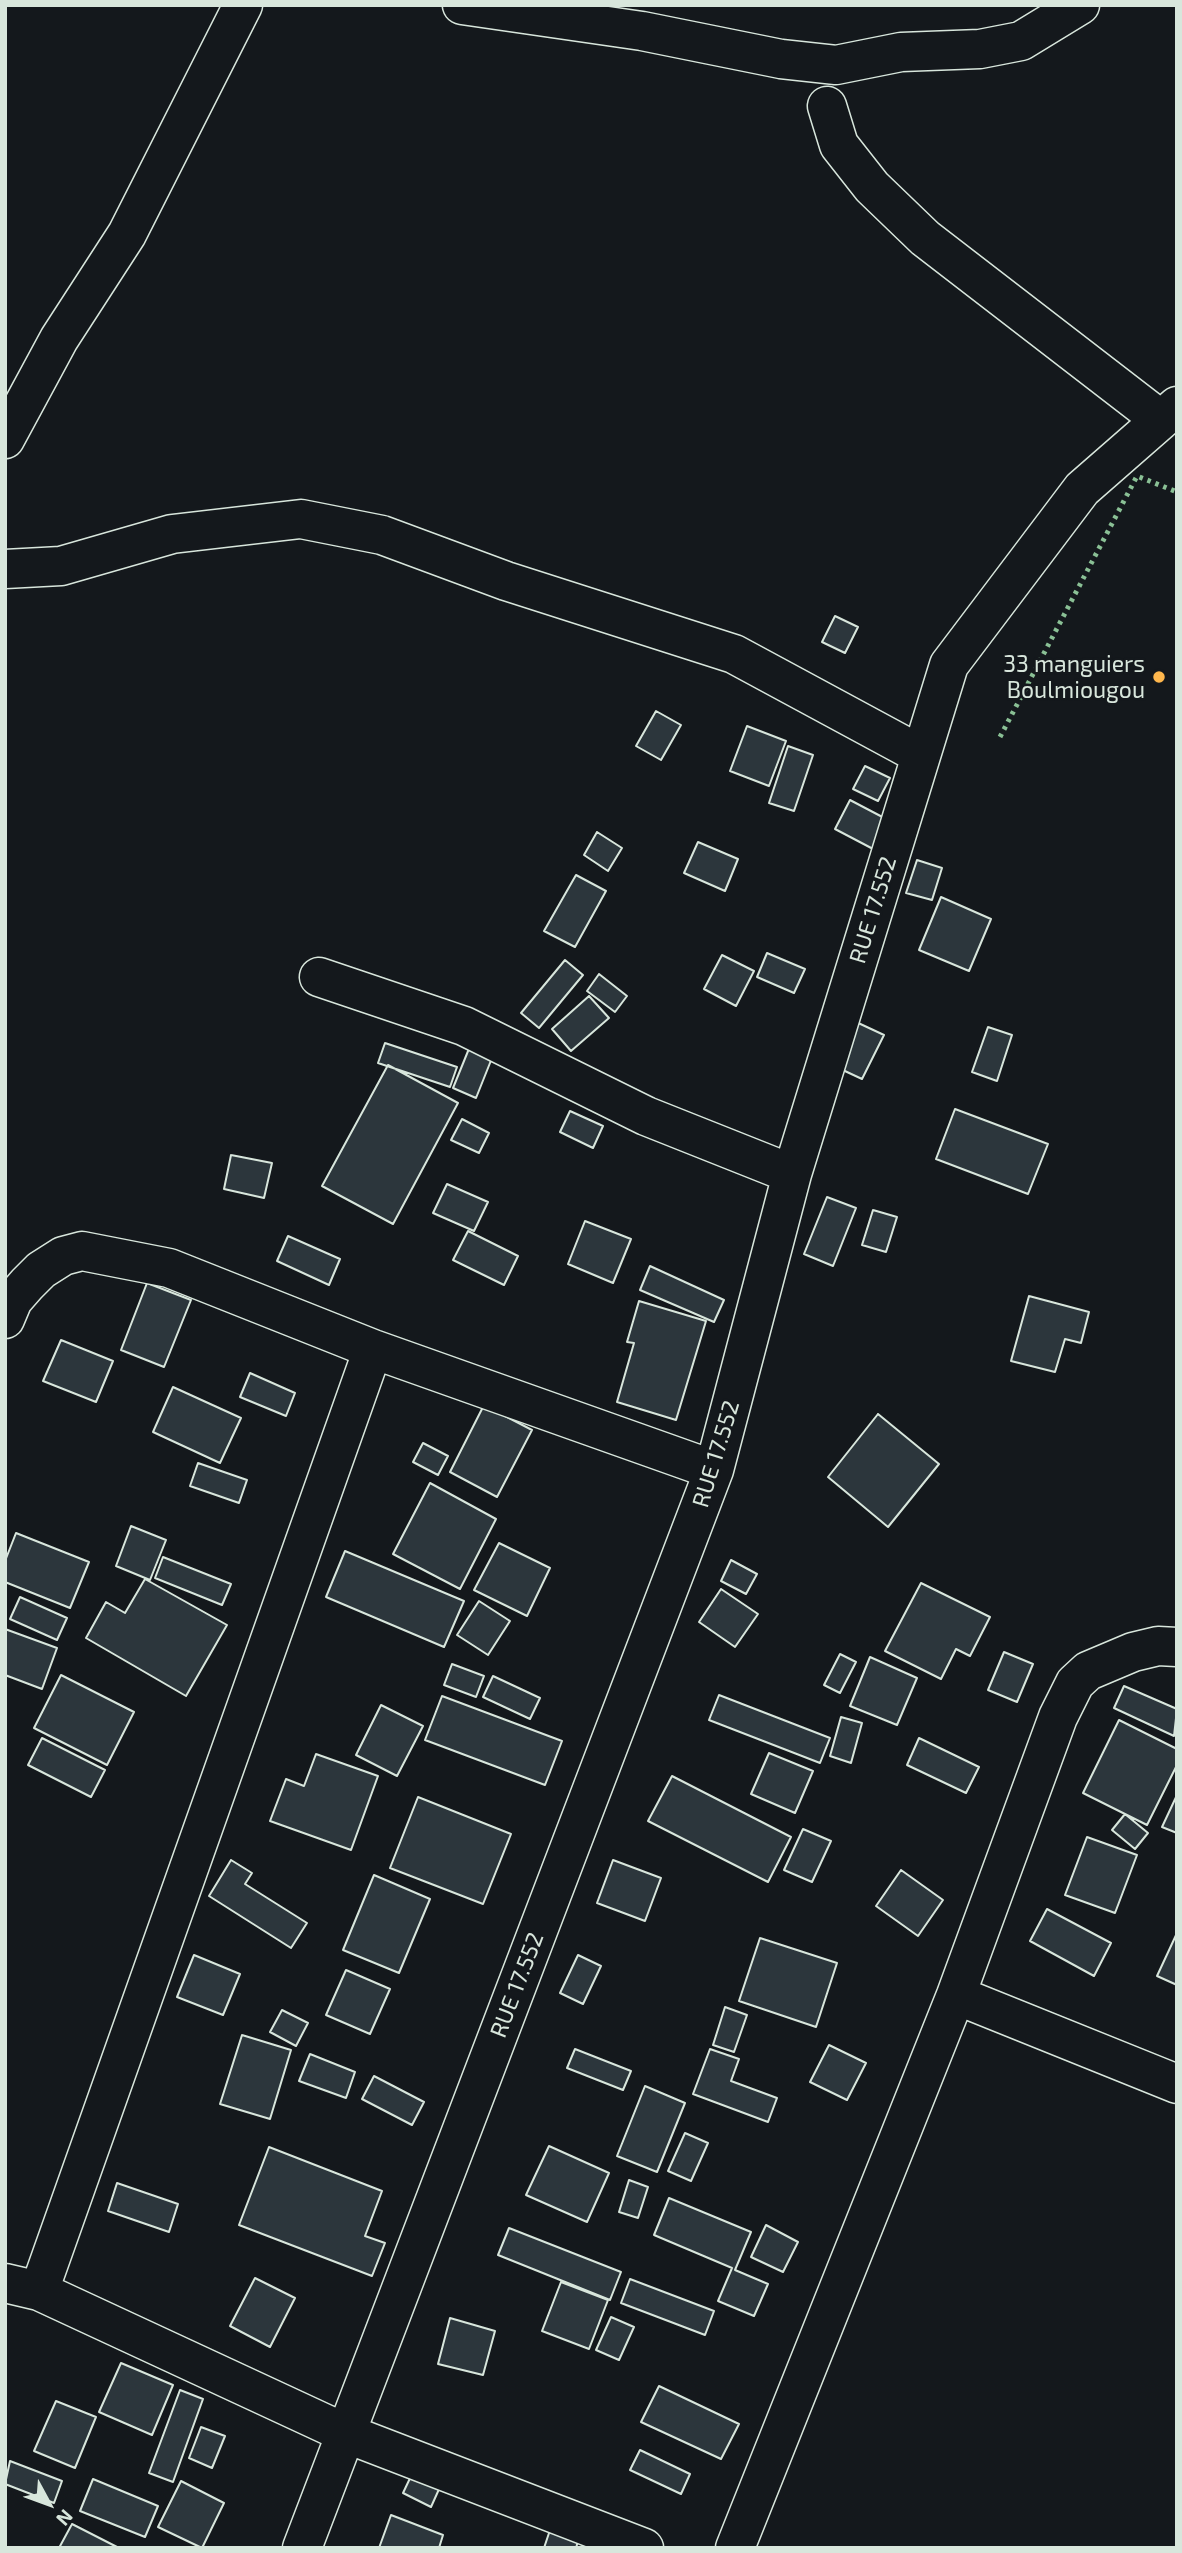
<!DOCTYPE html>
<style>
body{margin:0}
#map{position:relative;width:1182px;height:2553px;overflow:hidden;background:#14181c;font-family:"Exo 2",sans-serif}
canvas{display:block}
.frame{position:absolute;inset:0;border:7px solid #d8e6dc;pointer-events:none}
.north{position:absolute;left:14px;top:2469px;width:70px;height:70px;-webkit-text-stroke:5px #14181c;paint-order:stroke;rotate:131deg;font-size:19px;font-weight:700;line-height:28px;text-align:center;color:#d8e6dc}
.north::after{content:'';display:block;margin:auto;width:24px;height:32px;background:#d8e6dc;clip-path:polygon(50% 0,100% 100%,50% 72%,0 100%)}
</style>
<div id="map">
<canvas width="1182" height="2553"></canvas>
<div class="frame"></div>
<div class="north">N</div>
</div>
<script>
const g = document.querySelector('canvas').getContext('2d');
g.lineJoin = 'round';
function paint(path, color) {
  g.fillStyle = color;
  g.fill(path, 'evenodd');
}
function toPath(rows) {
  const path = new Path2D();
  for (const r of rows) {
    path.moveTo(r[0], r[1]);
    for (let i = 2; i < r.length; i += 2) path.lineTo(r[i], r[i + 1]);
  }
  return path;
}
function stroke(path, color, width, dash) {
  g.strokeStyle = color;
  g.lineWidth = width;
  g.lineCap = dash ? 'butt' : 'round';
  g.setLineDash(dash || []);
  g.stroke(path);
}
function drawText(font, color, halo, rows, align = 'center') {
  g.font = font + ' "Exo 2",sans-serif';
  g.lineWidth = 5;
  g.setLineDash([]);
  g.textBaseline = 'middle';
  g.strokeStyle = halo;
  g.fillStyle = color;
  for (const [text, x, y, turn = 0] of rows) {
    g.save();
    g.translate(x, y);
    g.rotate((+turn || 0) * Math.PI / 180);
    g.textAlign = isNaN(turn) ? turn : align;
    if (halo) g.strokeText(text, 0, 0);
    g.fillText(text, 0, 0);
    g.restore();
  }
}
const building = toPath([
 [835,616,858,627,845,653,822,642,835,616],
 [656,711,681,725,661,760,636,746,656,711],
 [747,726,786,741,769,786,730,771,747,726],
 [788,746,813,755,794,811,769,803,788,746],
 [865,766,890,778,878,801,853,789,865,766],
 [850,800,890,821,875,850,835,829,850,800],
 [597,832,622,848,608,871,584,855,597,832],
 [698,842,738,859,725,891,684,873,698,842],
 [917,860,942,868,932,900,906,893,917,860],
 [576,875,606,891,575,947,544,931,576,875],
 [941,897,991,919,969,971,919,950,941,897],
 [767,953,805,969,794,993,757,977,767,953],
 [722,955,754,971,736,1006,704,989,722,955],
 [565,960,583,975,539,1028,521,1013,565,960],
 [599,974,627,996,615,1012,587,991,599,974],
 [589,996,609,1018,571,1051,552,1029,589,996],
 [854,1021,884,1035,862,1079,832,1065,854,1021],
 [988,1027,1012,1035,997,1081,972,1072,988,1027],
 [477,1029,500,1038,476,1098,453,1088,477,1029],
 [385,1043,457,1067,450,1087,378,1063,385,1043],
 [388,1065,458,1103,393,1224,322,1186,388,1065],
 [955,1109,1048,1144,1028,1194,936,1159,955,1109],
 [570,1111,603,1126,593,1148,560,1132,570,1111],
 [462,1119,489,1133,479,1153,451,1140,462,1119],
 [231,1155,272,1163,264,1198,224,1189,231,1155],
 [447,1184,488,1202,474,1231,433,1213,447,1184],
 [827,1197,856,1208,833,1266,804,1254,827,1197],
 [873,1210,897,1217,886,1252,862,1245,873,1210],
 [585,1221,631,1239,613,1283,568,1264,585,1221],
 [468,1231,518,1256,504,1285,453,1260,468,1231],
 [288,1236,340,1259,329,1285,277,1261,288,1236],
 [650,1266,724,1300,714,1322,640,1290,650,1266],
 [147,1283,191,1300,164,1367,121,1350,147,1283],
 [1029,1296,1089,1312,1081,1343,1065,1339,1055,1372,1011,1361,1029,1296],
 [639,1301,706,1321,676,1420,617,1402,634,1343,627,1342,639,1301],
 [61,1340,113,1361,96,1402,43,1381,61,1340],
 [250,1373,295,1393,286,1416,240,1397,250,1373],
 [173,1387,241,1418,220,1463,153,1432,173,1387],
 [484,1405,532,1430,497,1497,450,1472,484,1405],
 [878,1414,939,1464,888,1527,828,1477,878,1414],
 [423,1443,448,1456,438,1475,413,1462,423,1443],
 [198,1463,247,1480,239,1503,190,1486,198,1463],
 [430,1483,496,1519,460,1589,393,1554,430,1483],
 [131,1526,166,1540,150,1580,116,1566,131,1526],
 [16,1533,89,1562,70,1608,5,1582,5,1561,16,1533],
 [499,1543,550,1568,527,1616,474,1590,499,1543],
 [345,1551,464,1601,444,1647,326,1597,345,1551],
 [163,1557,231,1584,222,1605,155,1578,163,1557],
 [731,1560,757,1574,746,1594,721,1581,731,1560],
 [145,1579,227,1625,186,1696,86,1638,106,1602,125,1613,145,1579],
 [921,1583,990,1617,970,1656,956,1649,941,1679,885,1651,921,1583],
 [721,1589,758,1614,735,1647,699,1622,721,1589],
 [20,1597,67,1618,57,1640,10,1619,20,1597],
 [479,1601,510,1621,488,1655,457,1635,479,1601],
 [5,1629,57,1648,42,1689,5,1675,5,1629],
 [1004,1652,1033,1664,1017,1702,988,1690,1004,1652],
 [840,1654,856,1662,840,1693,824,1685,840,1654],
 [870,1657,917,1678,897,1725,850,1706,870,1657],
 [452,1664,484,1676,476,1697,444,1685,452,1664],
 [61,1675,134,1712,107,1765,34,1728,61,1675],
 [493,1676,540,1698,530,1719,483,1697,493,1676],
 [1124,1686,1177,1709,1174,1736,1114,1708,1124,1686],
 [719,1695,830,1738,820,1763,709,1720,719,1695],
 [442,1696,562,1741,545,1785,425,1740,442,1696],
 [381,1705,423,1726,397,1776,356,1755,381,1705],
 [841,1717,862,1723,851,1763,830,1756,841,1717],
 [1119,1720,1177,1749,1177,1765,1147,1825,1083,1793,1119,1720],
 [42,1738,105,1770,91,1797,28,1765,42,1738],
 [919,1738,979,1767,966,1793,907,1765,919,1738],
 [769,1753,813,1771,795,1813,751,1794,769,1753],
 [316,1754,378,1776,351,1850,270,1821,286,1779,304,1786,316,1754],
 [672,1776,791,1837,768,1882,648,1821,672,1776],
 [1177,1795,1177,1833,1162,1827,1177,1795],
 [418,1797,511,1834,483,1904,390,1868,418,1797],
 [1125,1814,1148,1833,1135,1849,1112,1830,1125,1814],
 [803,1829,831,1841,812,1882,784,1870,803,1829],
 [1087,1837,1137,1855,1115,1913,1065,1895,1087,1837],
 [231,1860,252,1873,245,1884,307,1923,291,1948,209,1896,231,1860],
 [613,1860,661,1878,645,1921,597,1903,613,1860],
 [901,1870,943,1900,918,1936,876,1906,901,1870],
 [374,1875,430,1899,399,1973,343,1950,374,1875],
 [1047,1909,1111,1943,1094,1976,1030,1941,1047,1909],
 [1177,1933,1177,1985,1157,1976,1177,1933],
 [760,1938,837,1963,816,2027,739,2001,760,1938],
 [194,1955,240,1974,223,2015,177,1997,194,1955],
 [578,1955,601,1966,583,2004,560,1993,578,1955],
 [346,1970,390,1989,370,2034,326,2015,346,1970],
 [725,2007,747,2015,734,2052,713,2045,725,2007],
 [282,2010,308,2023,296,2046,270,2032,282,2010],
 [242,2035,291,2050,270,2119,220,2104,242,2035],
 [829,2045,866,2063,847,2100,810,2082,829,2045],
 [575,2049,631,2071,623,2090,567,2068,575,2049],
 [710,2049,739,2059,731,2081,777,2098,768,2122,693,2094,710,2049],
 [310,2054,355,2072,346,2098,299,2081,310,2054],
 [374,2076,424,2102,412,2125,362,2099,374,2076],
 [645,2086,685,2103,657,2172,617,2156,645,2086],
 [685,2133,708,2143,691,2181,668,2171,685,2133],
 [549,2146,609,2173,587,2222,526,2195,549,2146],
 [269,2147,382,2191,365,2236,385,2243,372,2276,239,2225,269,2147],
 [629,2180,648,2187,638,2218,619,2212,629,2180],
 [117,2183,178,2204,169,2232,108,2211,117,2183],
 [669,2198,751,2232,735,2270,768,2284,754,2316,718,2301,732,2268,654,2235,669,2198],
 [766,2225,798,2242,783,2272,751,2257,766,2225],
 [509,2228,621,2272,610,2300,498,2255,509,2228],
 [255,2278,295,2298,270,2347,230,2326,255,2278],
 [630,2279,714,2311,705,2335,621,2303,630,2279],
 [561,2282,608,2300,589,2349,542,2331,561,2282],
 [611,2317,634,2327,619,2360,596,2350,611,2317],
 [450,2318,495,2331,483,2375,438,2364,450,2318],
 [121,2363,173,2385,152,2435,99,2412,121,2363],
 [659,2386,739,2424,721,2459,641,2422,659,2386],
 [180,2390,203,2399,173,2482,149,2473,180,2390],
 [56,2401,96,2417,75,2468,34,2451,56,2401],
 [201,2427,225,2436,212,2468,189,2458,201,2427],
 [640,2450,690,2474,681,2494,630,2470,640,2450],
 [10,2461,62,2481,54,2503,5,2484,10,2461],
 [412,2474,440,2487,431,2507,403,2493,412,2474],
 [93,2479,158,2506,145,2537,80,2511,93,2479],
 [181,2481,224,2503,202,2548,158,2527,181,2481],
 [391,2515,443,2535,439,2548,379,2548,391,2515],
 [72,2524,119,2548,59,2548,72,2524],
 [551,2527,579,2538,576,2548,544,2548,551,2527]
]);
paint(building, '#2c363c');
stroke(building, '#d8e6dc', 2);
const minor = toPath([
 [462,5,642,31,781,59,836,65,901,52,980,49,1021,41,1080,5],
 [827,106,839,145,872,187,925,238,1161,420],
 [5,439,59,339,127,234,243,5],
 [5,569,61,566,172,534,301,519,382,535,506,581,734,654,921,755],
 [319,977,464,1026,646,1116,792,1174],
 [5,1319,13,1300,27,1284,41,1270,63,1256,82,1251,169,1268,373,1349,714,1470],
 [956,1995,1177,2084],
 [5,2283,39,2291,345,2433,644,2548],
 [39,2291,373,1349],
 [302,2548,714,1470,792,1174,949,665,1082,489,1177,406],
 [735,2548,956,1995,1058,1717,1075,1683,1088,1671,1133,1652,1158,1646,1177,1647]
]);
stroke(minor, '#d8e6dc', 41);
stroke(minor, '#14181c', 38);
stroke(toPath([
 [1000,737,1137,476,1177,492]
]), '#8ac095', 5, [3.5, 5]);
for (const [x, y, r, color] of [
 [1159,677,7,"#ffb74d"]
]) {
  const dot = new Path2D();
  dot.arc(x, y, r, 0, 2 * Math.PI);
  g.fillStyle = color;
  g.fill(dot);
  stroke(dot, '#14181c', 2.5);
}
drawText('23px', '#d8e6dc', '#14181c', [
 ["33 manguiers",1145,664],
 ["Boulmiougou",1145,690]
], 'right');
drawText('23px', '#d8e6dc', '#14181c', [
 ["RUE 17.552",873,910,-73],
 ["RUE 17.552",716,1454,-73],
 ["RUE 17.552",517,1985,-69]
]);
</script>
